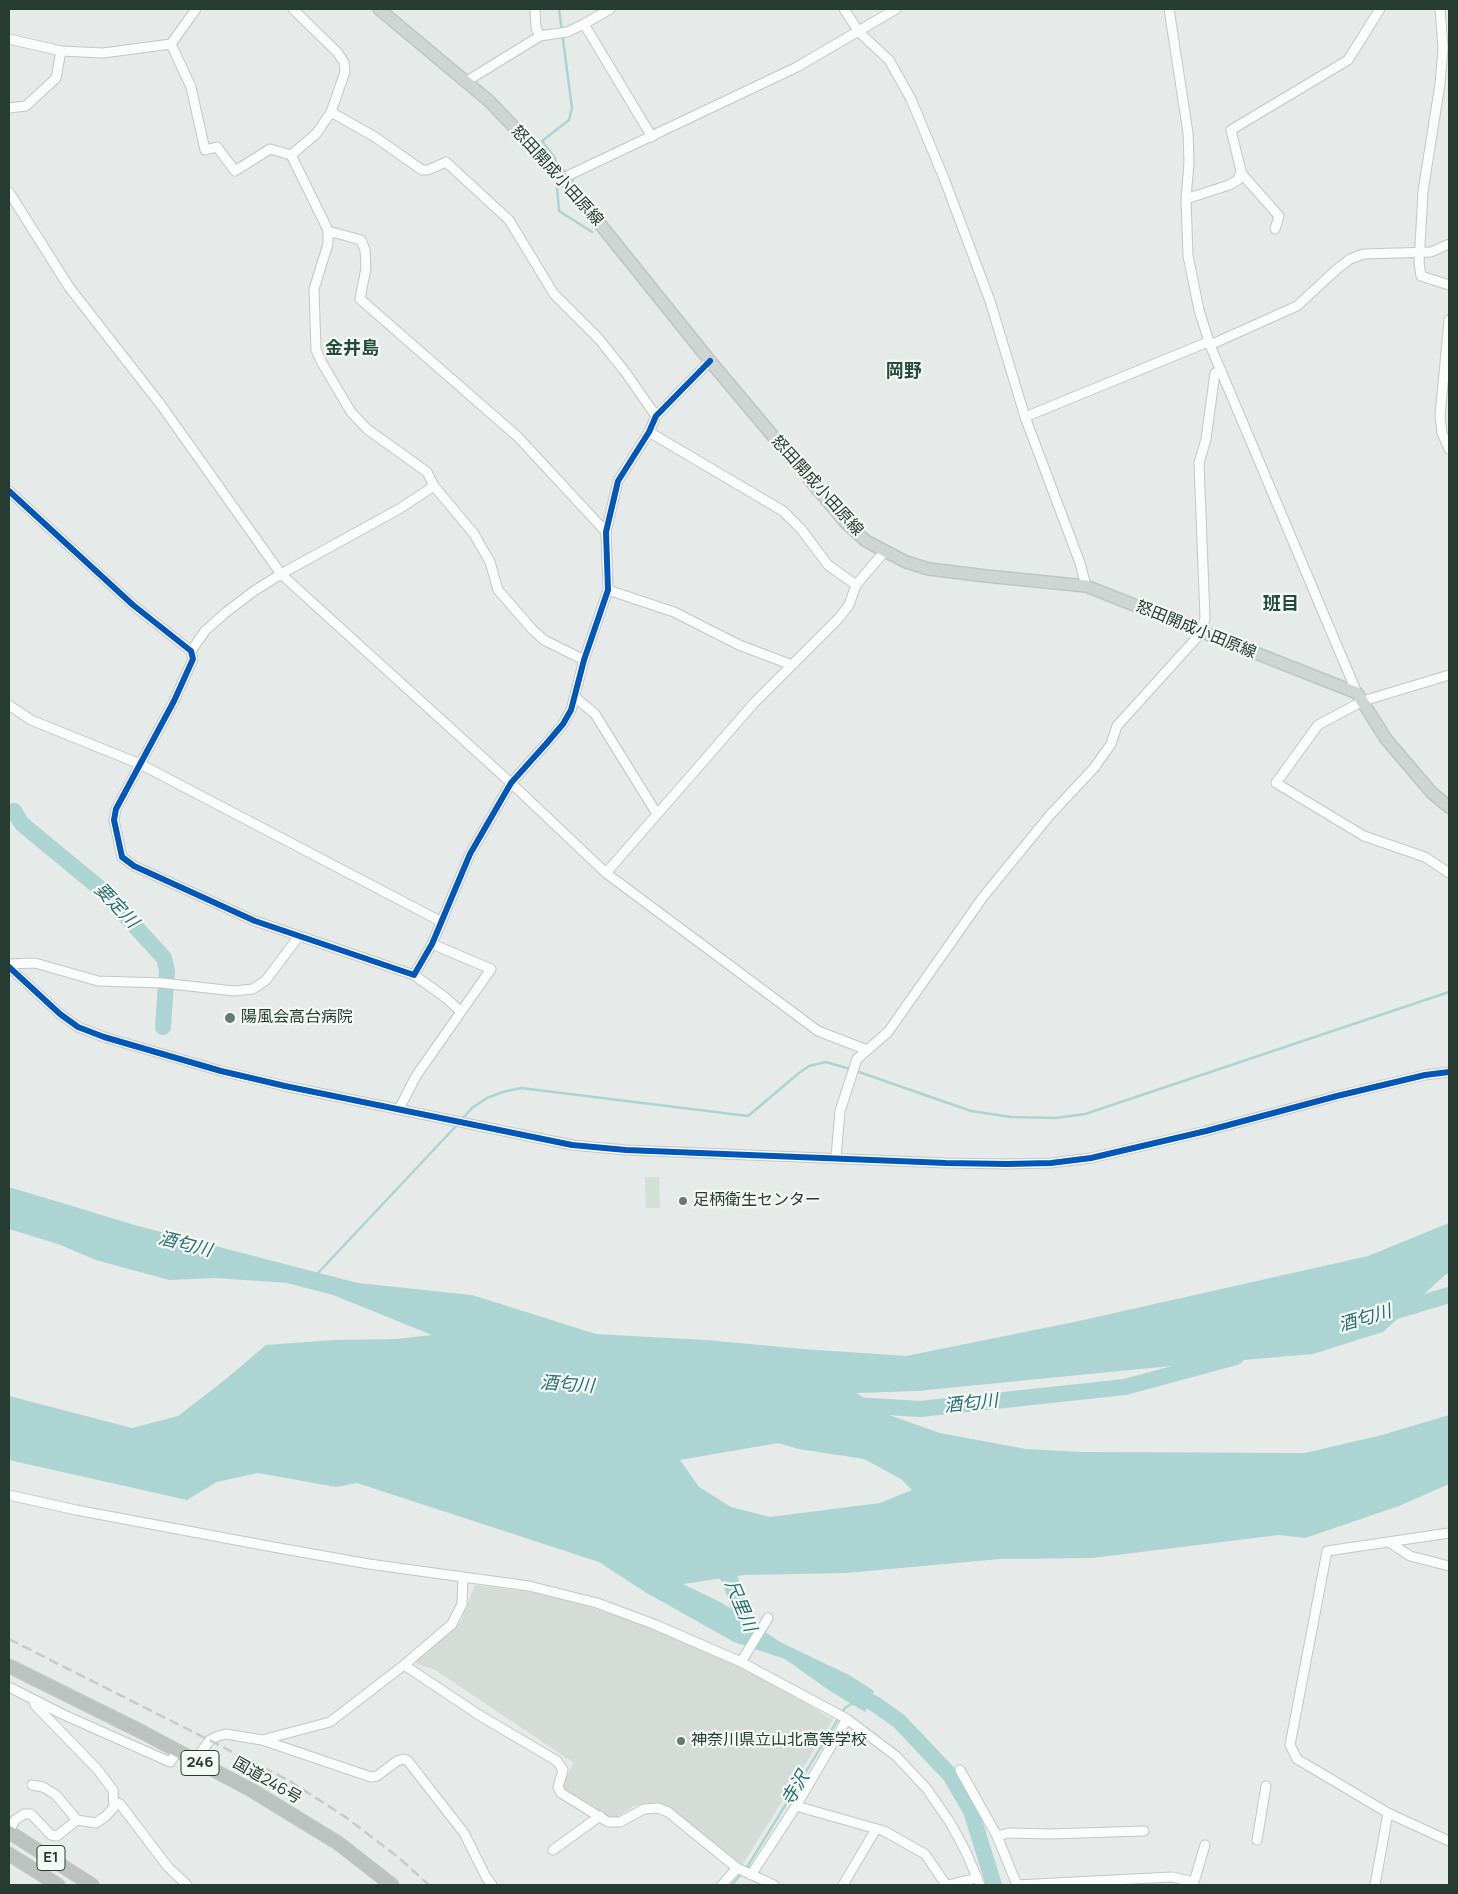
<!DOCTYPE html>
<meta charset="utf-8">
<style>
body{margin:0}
#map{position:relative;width:1458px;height:1894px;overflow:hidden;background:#e6eae8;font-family:Manrope,sans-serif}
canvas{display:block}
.frame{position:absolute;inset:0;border:10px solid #263b32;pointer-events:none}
</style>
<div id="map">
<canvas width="1458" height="1894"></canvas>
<div class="frame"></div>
</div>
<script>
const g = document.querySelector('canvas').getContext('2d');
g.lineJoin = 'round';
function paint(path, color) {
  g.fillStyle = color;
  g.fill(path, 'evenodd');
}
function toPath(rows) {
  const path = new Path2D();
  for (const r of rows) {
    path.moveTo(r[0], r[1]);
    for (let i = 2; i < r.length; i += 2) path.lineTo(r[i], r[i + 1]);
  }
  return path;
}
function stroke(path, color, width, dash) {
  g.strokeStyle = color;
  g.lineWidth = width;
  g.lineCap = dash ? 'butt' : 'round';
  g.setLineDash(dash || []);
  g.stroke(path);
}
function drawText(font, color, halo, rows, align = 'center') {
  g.font = font + ' Manrope,"Noto Sans JP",sans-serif';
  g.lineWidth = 4.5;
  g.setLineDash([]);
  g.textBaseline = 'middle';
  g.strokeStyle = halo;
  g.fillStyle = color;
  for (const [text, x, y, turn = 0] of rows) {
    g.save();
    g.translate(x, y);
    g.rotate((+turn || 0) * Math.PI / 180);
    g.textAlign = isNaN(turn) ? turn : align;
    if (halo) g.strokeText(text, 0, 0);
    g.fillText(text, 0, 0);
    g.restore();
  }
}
paint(toPath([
 [475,1585,552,1595,636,1622,706,1651,771,1682,833,1720,741,1867,656,1804,649,1803,634,1806,617,1817,610,1818,602,1816,565,1791,562,1785,574,1763,434,1669,417,1664,416,1660,460,1623]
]), '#d5dbd7');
paint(toPath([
 [645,1177,659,1177,660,1208,646,1208]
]), '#d1e1d4');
paint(toPath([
 [9,1187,138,1226,358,1283,472,1295,596,1334,706,1340,803,1349,906,1356,1079,1321,1368,1256,1449,1223,1449,1273,1445,1275,1383,1332,1313,1354,1150,1368,917,1391,857,1393,889,1415,940,1433,1026,1449,1081,1452,1305,1453,1382,1435,1449,1415,1449,1484,1399,1506,1305,1538,1279,1535,1092,1558,1000,1559,846,1573,744,1575,683,1584,722,1603,780,1642,849,1675,874,1691,865,1712,830,1691,785,1659,734,1642,645,1592,599,1562,357,1483,336,1487,258,1473,217,1482,187,1500,9,1460,9,1396,132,1428,178,1416,226,1379,266,1345,334,1340,397,1339,432,1335,333,1295,287,1283,216,1278,169,1280,96,1260,58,1244,9,1229],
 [778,1443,799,1449,864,1459,901,1479,912,1490,880,1503,770,1517,731,1507,699,1487,680,1460]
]), '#acd4d3');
stroke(toPath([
 [555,163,555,158,542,141,569,120,572,108,559,9],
 [556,176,559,211,592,232],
 [856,1071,971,1111,1011,1117,1056,1118,1085,1114,1449,992],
 [462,1119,472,1108,487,1098,503,1092,521,1088,748,1116,799,1073,809,1066,826,1062,850,1069],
 [317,1274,457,1125],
 [746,1869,845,1708,851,1704,854,1704],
 [732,1885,742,1873]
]), '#acd4d3', 2.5);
stroke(toPath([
 [14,811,22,824,102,890,164,958,167,970,163,1027],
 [1389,1313,1449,1295],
 [856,1405,920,1409,1125,1387,1236,1357],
 [716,1560,730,1579,743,1620,751,1635],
 [850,1691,875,1704,899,1721,950,1775,971,1811,994,1885]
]), '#acd4d3', 16);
const minor = toPath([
 [535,9,536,28,540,36],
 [844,9,859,32,889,60,911,99,945,181,990,301,1025,417,1080,563,1086,586],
 [1169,9,1188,133,1189,162,1186,199,1188,256,1199,310,1210,345,1357,693],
 [1440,9,1443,48,1440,84,1423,191,1419,263,1421,276,1449,285],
 [584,24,652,137],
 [9,39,61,51],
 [171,44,191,87,205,150,217,147,235,171,270,149,291,155,325,224,328,231,328,244,314,289,316,350,322,363,351,412,367,429,427,472,434,486,474,534,490,562,498,590,532,629,544,640,584,660],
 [467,81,540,36,567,32,584,24,610,9],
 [9,108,26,106,56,78,61,51,103,53,171,44,196,9],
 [331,112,375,137,422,170,428,170,446,162,509,220,554,294,599,339,626,373,656,416],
 [291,155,316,134,331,112,345,72,344,62,337,52,293,9],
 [1241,173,1279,216,1275,229],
 [563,178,797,67,896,9],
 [9,192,69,287,161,405,281,574,511,783,606,873,818,1031,867,1050],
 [1186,199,1229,185,1238,180,1241,171,1231,130,1348,60,1380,9],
 [328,231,361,240,365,250,366,268,360,299,518,437,606,532],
 [1449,320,1440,416,1442,433,1449,449],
 [1210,345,1297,306,1337,269,1350,259,1364,254,1431,252,1449,244],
 [1025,417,1208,342],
 [649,432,783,511,801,529,828,565,856,585],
 [9,491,133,605,191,651,193,659,174,701,116,809,114,820,122,857,134,866,255,921,414,975,432,944,470,854,511,783,546,744,563,724,571,710,584,660,608,590,606,532,618,481,649,432,656,416,710,361],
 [608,590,674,612,739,645,792,665],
 [191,651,205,631,225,613,254,591,281,574,399,509,434,486],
 [1449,675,1363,701,1318,725,1276,783,1364,836,1425,857,1449,873],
 [576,698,595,714,657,814],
 [9,705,31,720,140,764,442,922],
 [606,873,754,703,839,618,849,605,856,585,884,552],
 [9,964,35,963,98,981,162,983,234,991,253,989,266,980,299,936],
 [9,967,60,1014,78,1027,104,1037,221,1071,285,1086,572,1145,626,1150,946,1163,1007,1164,1051,1163,1091,1158,1206,1131,1337,1096,1425,1075,1449,1072],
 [414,975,446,998,461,1012],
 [399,1109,416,1076,491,969,432,944],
 [836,1157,840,1111,857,1059,888,1032,983,897,1050,815,1094,768,1111,744,1117,726,1201,633,1205,618,1199,463,1206,439,1215,373,1221,370],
 [9,1495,76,1510,273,1547,369,1564,463,1577,462,1604,452,1624,404,1665,330,1722,262,1740],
 [1449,1533,1327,1551,1290,1745,1297,1759,1388,1813,1449,1841],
 [1389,1542,1410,1556,1449,1566],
 [463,1577,529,1586,597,1603,656,1625,741,1662,847,1719,896,1756,927,1789,951,1824,966,1852,980,1885],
 [741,1662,768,1618],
 [404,1665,479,1715,557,1761,563,1770,558,1787,561,1793,608,1822,620,1822,644,1809,658,1808,668,1812,737,1868,774,1885],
 [9,1687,62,1714,170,1762,178,1751],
 [195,1760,210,1740,218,1736,226,1734,262,1740,371,1777,377,1776,397,1761,404,1759,408,1761,464,1833,486,1877,492,1885],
 [960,1770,997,1836,1017,1885],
 [32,1785,43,1787,56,1795,77,1820,96,1823,106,1816,114,1807,113,1790,97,1769,35,1705,34,1701],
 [114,1802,120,1804,168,1867,187,1885],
 [796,1806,884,1831,925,1854,946,1885],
 [9,1831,15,1820,24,1814,31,1814,51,1835,57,1836,77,1820],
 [997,1836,1009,1833,1049,1834,1144,1831],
 [1257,1840,1266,1786],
 [553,1850,600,1816],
 [751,1875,796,1806,847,1719],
 [722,1885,737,1868],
 [843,1885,876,1829],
 [948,1885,977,1878],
 [1016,1885,1172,1877,1194,1882,1205,1845],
 [1375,1885,1388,1813]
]);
const major = toPath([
 [379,9,489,101,563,178,710,361,846,523,866,541,906,562,929,569,986,576,1086,586,1357,693,1386,739,1432,793,1449,807]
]);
const highway = toPath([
 [9,1666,142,1732,253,1791,338,1843,392,1885],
 [9,1832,92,1885],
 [9,1854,58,1885]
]);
stroke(minor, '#c3c7c5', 11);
stroke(major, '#bec5c2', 14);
stroke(highway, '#bec5c2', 15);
stroke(minor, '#fbfcfc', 9);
stroke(major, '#cfd5d3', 11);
stroke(highway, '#bcc2bf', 12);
stroke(toPath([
 [9,1639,288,1780,344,1816,398,1857,429,1885]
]), '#c7cbc9', 2.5, [10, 5]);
stroke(toPath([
 [9,491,133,605,191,651,193,659,174,701,116,809,114,820,122,857,134,866,255,921,414,975,432,944,470,854,511,783,546,744,563,724,571,710,584,660,608,590,606,532,618,481,649,432,656,416,710,361],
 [9,967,60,1014,78,1027,104,1037,221,1071,285,1086,572,1145,626,1150,946,1163,1007,1164,1051,1163,1091,1158,1206,1131,1337,1096,1425,1075,1449,1072]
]), '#0057b8', 6);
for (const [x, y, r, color] of [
 [230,1018,6,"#697872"],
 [683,1201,5,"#697872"],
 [681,1741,5,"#697872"]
]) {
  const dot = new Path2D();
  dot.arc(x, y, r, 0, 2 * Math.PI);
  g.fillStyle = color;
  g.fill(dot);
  stroke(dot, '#f4f9f6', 2);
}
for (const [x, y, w] of [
 [200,1763,38],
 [51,1858,28]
]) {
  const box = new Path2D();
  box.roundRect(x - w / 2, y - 12.5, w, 25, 4);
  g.fillStyle = '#f4f9f6';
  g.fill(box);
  stroke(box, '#263b32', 1);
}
drawText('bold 15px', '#263b32', null, [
 ["246",200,1763],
 ["E1",51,1858]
]);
drawText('16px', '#263b32', '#f4f9f6', [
 ["怒田開成小田原線",557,176,48],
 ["怒田開成小田原線",817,486,48],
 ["怒田開成小田原線",1196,630,22],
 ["国道246号",267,1781,30]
]);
drawText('16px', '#263b32', '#f4f9f6', [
 ["陽風会高台病院",241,1018],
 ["足柄衛生センター",693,1201],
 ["神奈川県立山北高等学校",691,1741]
], 'left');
drawText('bold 18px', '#244b3c', '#f4f9f6', [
 ["金井島",352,349],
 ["岡野",904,372],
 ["班目",1281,605]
]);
drawText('italic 18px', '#276f70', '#f4f9f6', [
 ["要定川",116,906,46],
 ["酒匂川",185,1245,14],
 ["酒匂川",1365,1319,-16],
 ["酒匂川",567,1385,4],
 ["酒匂川",971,1404,-6],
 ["尺里川",740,1606,67],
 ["寺沢",796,1789,-59]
]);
</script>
